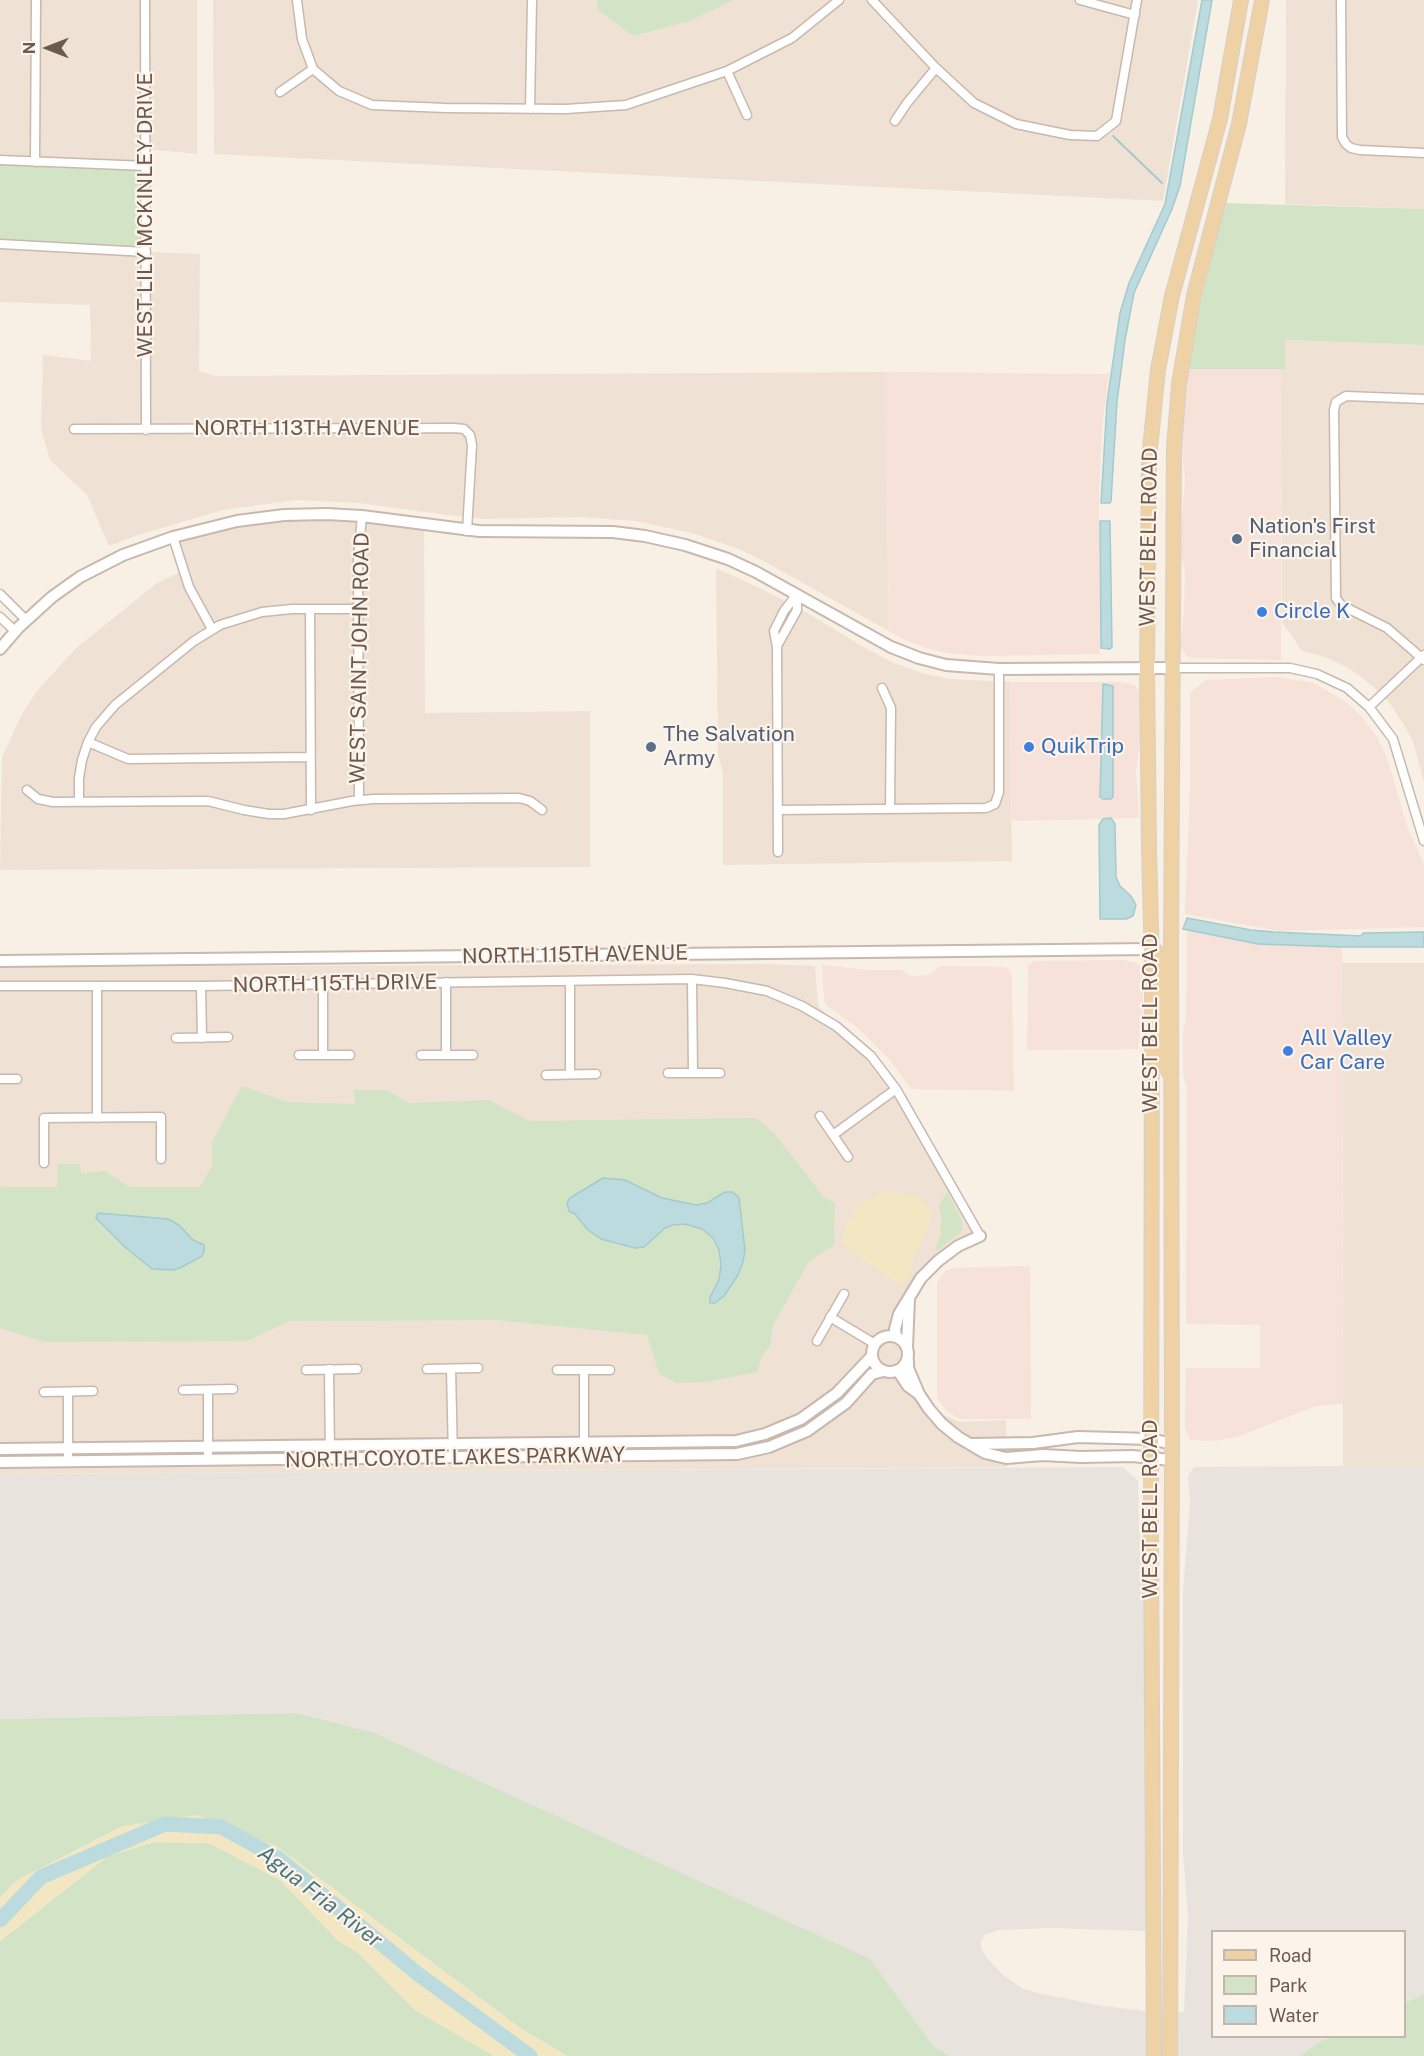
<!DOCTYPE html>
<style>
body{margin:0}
#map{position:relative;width:1424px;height:2056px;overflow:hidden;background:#f8f0e4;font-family:"Public Sans",sans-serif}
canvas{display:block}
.legend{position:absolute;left:1211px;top:1930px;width:195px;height:108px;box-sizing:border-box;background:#fcf4ea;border:2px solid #c3b6ac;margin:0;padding:8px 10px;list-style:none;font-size:18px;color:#6d584e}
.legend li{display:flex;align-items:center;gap:12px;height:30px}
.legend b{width:30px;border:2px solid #c3b6ac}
.north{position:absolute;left:18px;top:18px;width:60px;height:60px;-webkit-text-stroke:4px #fcf4ea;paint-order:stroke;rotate:270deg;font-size:16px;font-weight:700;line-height:24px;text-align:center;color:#6d584e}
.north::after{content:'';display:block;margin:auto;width:21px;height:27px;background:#6d584e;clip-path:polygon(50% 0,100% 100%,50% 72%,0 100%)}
</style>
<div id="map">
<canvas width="1424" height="2056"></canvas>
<ul class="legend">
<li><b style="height:8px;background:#eed1a5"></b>Road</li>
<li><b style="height:16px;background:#d2e4c5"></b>Park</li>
<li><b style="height:16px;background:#bcdbdf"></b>Water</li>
</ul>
<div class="north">N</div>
</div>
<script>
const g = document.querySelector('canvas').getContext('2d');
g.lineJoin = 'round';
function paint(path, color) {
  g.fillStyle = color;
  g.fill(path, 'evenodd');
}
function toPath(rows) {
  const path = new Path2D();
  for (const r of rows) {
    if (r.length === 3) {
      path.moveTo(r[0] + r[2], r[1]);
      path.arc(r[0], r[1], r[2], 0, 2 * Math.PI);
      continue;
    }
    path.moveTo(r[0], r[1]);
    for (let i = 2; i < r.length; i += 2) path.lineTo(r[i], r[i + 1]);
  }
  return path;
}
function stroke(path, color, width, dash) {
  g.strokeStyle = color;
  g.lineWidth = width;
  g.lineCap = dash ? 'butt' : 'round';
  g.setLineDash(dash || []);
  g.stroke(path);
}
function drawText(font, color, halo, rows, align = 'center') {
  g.font = font + ' "Public Sans",sans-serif';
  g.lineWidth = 4.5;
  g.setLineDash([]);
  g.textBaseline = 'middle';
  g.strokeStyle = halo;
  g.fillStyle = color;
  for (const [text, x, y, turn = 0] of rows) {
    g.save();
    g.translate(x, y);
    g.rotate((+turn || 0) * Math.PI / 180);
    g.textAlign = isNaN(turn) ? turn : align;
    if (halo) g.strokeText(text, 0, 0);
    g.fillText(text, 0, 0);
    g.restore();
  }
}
paint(toPath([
 [0,0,197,0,197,154,146,149,146,252,200,254,199,371,215,376,885,372,889,625,887,630,760,559,736,548,692,533,635,521,580,517,484,519,447,515,359,503,295,500,223,510,138,535,109,546,87,495,50,460,41,428,43,355,91,361,90,305,0,302],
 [213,0,1198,0,1163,201,214,154],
 [1286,0,1424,0,1424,209,1285,204],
 [1285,340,1424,345,1424,782,1414,745,1407,730,1389,702,1375,688,1349,668,1322,656,1302,651,1282,622,1281,369,1285,369],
 [284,515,424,525,425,713,590,711,590,867,0,870,2,757,22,714,37,691,75,649,157,583,184,570,173,537],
 [716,568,770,593,809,614,865,648,892,662,922,673,950,679,1010,682,1012,861,723,865,723,774,718,754],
 [1342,963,1424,963,1424,1466,1343,1466],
 [766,964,815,966,818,1005,836,1026,871,1056,896,1089,980,1236,958,1246,909,1295,909,1354,915,1382,929,1409,960,1422,1006,1420,1007,1467,0,1474,0,967]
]), '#efe2d4');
paint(toPath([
 [1188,369,1281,369,1281,660,1193,658,1187,656,1180,647,1184,610,1185,573,1180,550,1185,479,1181,445],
 [885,372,1109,374,1102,428,1099,495,1100,654,980,656,947,653,926,648,903,639,887,630,889,625],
 [1277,677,1314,683,1346,702,1362,717,1377,737,1387,758,1408,829,1424,864,1424,927,1279,931,1185,914,1190,787,1190,693,1205,680],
 [1010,682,1121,682,1134,685,1138,689,1140,694,1141,735,1136,772,1139,818,1012,821],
 [1187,930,1258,944,1342,947,1343,1404,1316,1406,1237,1437,1215,1441,1190,1440,1185,1427,1186,1368,1260,1368,1260,1325,1186,1324,1187,1086,1183,1075,1183,1031,1186,1019],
 [1124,960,1137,963,1142,969,1143,1013,1138,1049,1027,1050,1028,965,1034,961,1039,961],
 [822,965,869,970,902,970,912,977,931,974,940,966,1005,967,1011,972,1012,978,1014,1091,911,1089,889,1059,859,1029,827,1006,824,1000],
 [1030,1266,1031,1419,960,1419,947,1411,937,1398,937,1282,945,1271,953,1268]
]), '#f7e2d9');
paint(toPath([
 [1343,1466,1424,1466,1424,1994,1405,2003,1404,1932,1212,1932,1212,2036,1332,2037,1321,2041,1300,2056,950,2056,933,2046,869,1959,296,1713,0,1719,0,1474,1123,1467,1138,1481,1139,1528,1144,1564,1145,1931,1050,1928,998,1930,985,1935,981,1941,981,1947,986,1957,1003,1975,1022,1988,1037,1993,1103,2006,1144,2011,1184,2012,1188,1917,1183,1854,1183,1591,1190,1503,1188,1476,1194,1467]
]), '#e9e3de');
paint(toPath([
 [597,0,734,0,689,21,633,36,597,9],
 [0,160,147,166,146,252,0,244],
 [1225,203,1424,209,1424,345,1285,340,1285,369,1188,369,1202,297],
 [242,1086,286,1102,355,1104,354,1090,387,1090,408,1103,489,1100,529,1121,756,1118,774,1133,823,1196,835,1203,834,1245,809,1261,773,1325,770,1346,762,1356,757,1372,705,1382,677,1383,659,1374,647,1335,495,1320,289,1321,247,1341,45,1342,0,1328,0,1185,1,1187,57,1187,58,1164,80,1164,81,1173,105,1171,129,1187,200,1187,212,1166,212,1142],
 [947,1192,962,1221,962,1229,959,1234,937,1251,936,1246,941,1234,940,1228,942,1219,939,1206],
 [296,1713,374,1733,870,1959,933,2046,950,2056,567,2056,520,2028,276,1846,123,1826,16,1881,0,1898,0,1719],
 [154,1842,209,1843,280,1880,338,1940,358,1953,480,2047,494,2056,0,2056,0,1941,108,1856],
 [1424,1994,1424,2056,1300,2056,1321,2041,1332,2037,1404,2036,1405,2003]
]), '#d2e4c5');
paint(toPath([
 [896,1192,915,1196,922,1200,929,1207,931,1217,911,1264,912,1274,902,1286,840,1243,846,1225,858,1205,881,1193],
 [196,1815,276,1846,520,2028,567,2056,494,2056,416,2011,358,1953,338,1941,280,1880,209,1843,154,1842,108,1856,0,1941,0,1898,16,1881,123,1826]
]), '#f3e7c3');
const water = toPath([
 [1202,0,1212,0,1180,186,1172,209,1134,293,1125,340,1117,402,1111,501,1110,503,1101,503,1107,403,1120,313,1129,283,1165,204,1202,0],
 [1100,521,1110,521,1112,647,1110,649,1101,648,1100,521],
 [1103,684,1113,686,1113,797,1111,799,1103,799,1100,797,1103,684],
 [1111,818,1115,824,1116,877,1120,886,1131,896,1136,905,1133,916,1126,919,1100,919,1099,825,1103,819,1111,818],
 [1187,918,1251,930,1274,932,1361,936,1363,933,1424,932,1424,947,1342,947,1258,944,1183,929,1187,918],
 [603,1178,625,1180,662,1198,696,1205,707,1203,725,1192,733,1192,739,1198,745,1250,743,1262,738,1275,724,1296,715,1303,710,1303,710,1297,719,1280,721,1265,719,1250,713,1238,702,1229,685,1224,673,1225,665,1228,644,1247,635,1248,601,1239,588,1230,575,1214,569,1211,567,1203,570,1198,603,1178],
 [98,1213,168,1219,179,1225,193,1240,204,1245,204,1252,202,1256,180,1268,173,1270,152,1269,125,1247,96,1218,98,1213]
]);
paint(water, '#bcdbdf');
stroke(water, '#a4cacf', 1.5);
stroke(toPath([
 [1113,136,1162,183]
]), '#a4cacf', 2);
stroke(toPath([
 [0,1920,41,1877,165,1824,221,1827,278,1858,418,1974,530,2056]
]), '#bcdbdf', 15);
const minor = toPath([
 [145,0,146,430],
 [297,0,302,39,313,69,339,91,372,105,446,108,566,109,626,105,727,71,792,38,839,0],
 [872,0,936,68,974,103,1016,124,1070,135,1097,136,1116,121,1137,0],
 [1080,0,1135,15],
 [1341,0,1342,137,1346,144,1351,148,1360,150,1424,153],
 [727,71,747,115],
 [280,92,313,69],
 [530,109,532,0],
 [895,121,907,103,936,68],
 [0,160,147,166],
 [35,162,36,0],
 [0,244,146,252],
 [1424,399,1346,396,1336,402,1334,410,1336,598,1341,605,1387,628,1424,660],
 [74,429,454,428,464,429,470,435,472,445,467,531],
 [173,537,189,587,212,629],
 [0,594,26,620],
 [310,609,311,810],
 [0,617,15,631],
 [777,646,797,610,797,595],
 [1172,668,1290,668,1317,674,1347,688,1369,707,1393,739,1424,841],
 [882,688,891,708,890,808],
 [1369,707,1424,655],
 [88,742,128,759,310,757],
 [27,790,38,799,53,802,208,801,244,810,269,814,284,814,352,801,373,799,519,798,530,801,542,810],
 [359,800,358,558,362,516],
 [79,802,79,778,82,760,88,742,96,727,115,705,194,641,220,625,262,612,292,609,357,609],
 [778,810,986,808,995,804,999,792,999,669],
 [778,852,777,647,774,631,784,611,797,594],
 [692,979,693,1073],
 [570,981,570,1074],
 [323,983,323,1055],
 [0,986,201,986,692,979,725,983,767,991,802,1006,836,1026,871,1056,896,1089,980,1236],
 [97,986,97,1118],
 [201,986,202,1038],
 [176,1038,228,1037],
 [299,1055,350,1055],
 [421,1055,473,1055],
 [446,1055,446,982],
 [668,1073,720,1073],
 [546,1075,596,1074],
 [0,1079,17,1079],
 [820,1116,848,1157],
 [833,1135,896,1089],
 [44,1163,44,1118,161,1117,161,1159],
 [830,1317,875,1344],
 [817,1341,844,1294],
 [329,1369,330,1459],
 [427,1369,478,1368],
 [451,1369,453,1458],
 [306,1370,357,1369],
 [557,1370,610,1370],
 [584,1370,584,1447],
 [183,1390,233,1389],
 [208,1390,208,1460],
 [44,1392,93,1391],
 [68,1461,68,1392]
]);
const tertiary = toPath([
 [0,649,19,627,52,597,80,577,123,555,173,537,237,521,284,515,327,514,362,516,479,531,613,532,645,536,685,545,728,559,756,572,891,647,919,658,946,665,999,669,1172,668],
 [0,961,1151,949],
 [890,1354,18],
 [896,1337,895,1329,899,1314,921,1278,938,1261,958,1246,980,1236],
 [907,1347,909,1299],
 [908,1360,908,1368,919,1394,929,1409,942,1424,958,1437,985,1453,1006,1458,1043,1455,1081,1457,1132,1456,1171,1460],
 [898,1371,908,1386,919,1394],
 [972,1444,1033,1443,1078,1437,1151,1439,1172,1444],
 [0,1449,736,1441,765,1434,801,1419,837,1393,872,1356],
 [0,1462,737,1454,769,1447,807,1431,846,1403,872,1374,883,1371]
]);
const primary = toPath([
 [1151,949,1156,951,1162,961,1162,1059,1170,1075],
 [1154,2056,1151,1544,1152,965,1149,848,1147,668,1149,459,1158,370,1172,296,1220,119,1241,0],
 [1170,2056,1172,1444,1171,949,1174,448,1179,384,1194,295,1239,124,1262,0]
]);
stroke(minor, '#c8b8ad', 11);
stroke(tertiary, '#c8b8ad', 14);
stroke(primary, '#d6d0cd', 16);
stroke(minor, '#fff', 8);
stroke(tertiary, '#fff', 10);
stroke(primary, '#eed1a5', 14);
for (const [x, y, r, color] of [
 [1237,539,6,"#5c6f8a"],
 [1262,612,6,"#3f7fe0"],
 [651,747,6,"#5c6f8a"],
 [1029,747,6,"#3f7fe0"],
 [1288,1051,6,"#3f7fe0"]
]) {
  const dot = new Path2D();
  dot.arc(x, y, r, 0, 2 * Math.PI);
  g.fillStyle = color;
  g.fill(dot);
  stroke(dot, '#fcf4ea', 2);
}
drawText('21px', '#6d584e', '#fcf4ea', [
 ["WEST LILY MCKINLEY DRIVE",146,215,-90],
 ["NORTH 113TH AVENUE",307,429],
 ["WEST BELL ROAD",1149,537,-89],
 ["WEST SAINT JOHN ROAD",360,658,-89],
 ["NORTH 115TH AVENUE",575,955,-1],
 ["NORTH 115TH DRIVE",335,984,-1],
 ["WEST BELL ROAD",1151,1023,-90],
 ["NORTH COYOTE LAKES PARKWAY",455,1458,-1],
 ["WEST BELL ROAD",1151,1509,-90]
]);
drawText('21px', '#4e5e75', '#fcf4ea', [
 ["Nation's First",1249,527],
 ["Financial",1249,551],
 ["The Salvation",663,735],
 ["Army",663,759]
], 'left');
drawText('21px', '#366cbe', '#fcf4ea', [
 ["Circle K",1274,612],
 ["QuikTrip",1041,747],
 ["All Valley",1300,1039],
 ["Car Care",1300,1063]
], 'left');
drawText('italic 22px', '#4b767e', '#fcf4ea', [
 ["Agua Fria River",320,1897,38]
]);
</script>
